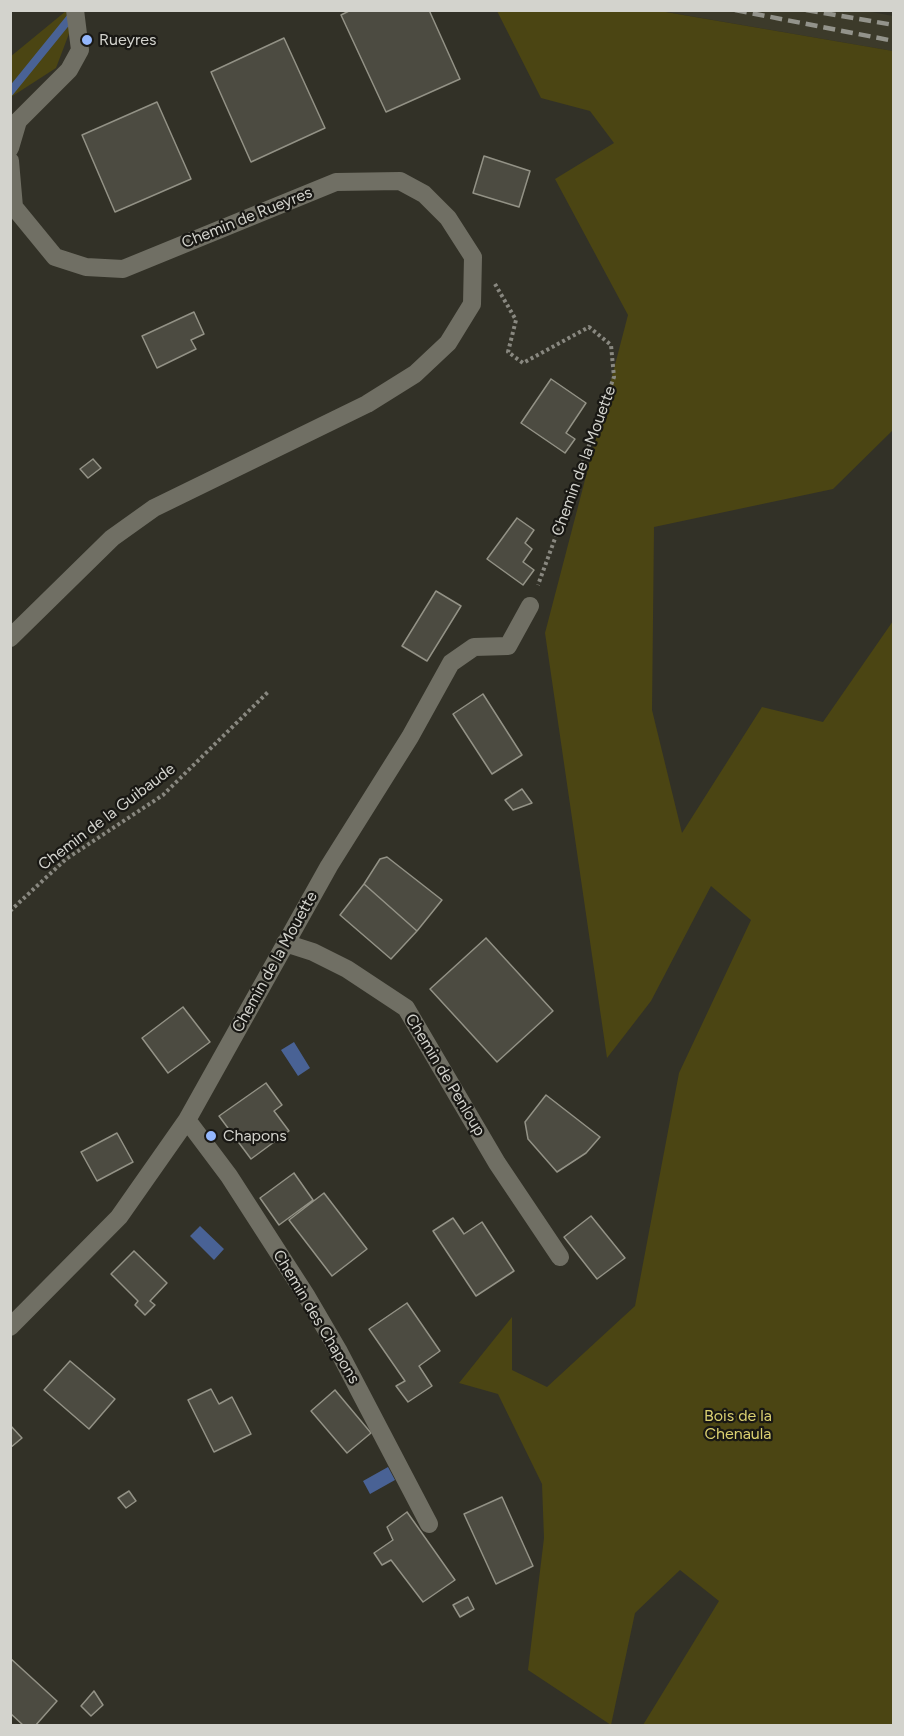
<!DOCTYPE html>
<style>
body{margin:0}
#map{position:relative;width:904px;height:1736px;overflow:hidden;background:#323127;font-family:Figtree,sans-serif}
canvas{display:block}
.frame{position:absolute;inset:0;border:12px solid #d3d3cd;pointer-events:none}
</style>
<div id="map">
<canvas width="904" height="1736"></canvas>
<div class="frame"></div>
</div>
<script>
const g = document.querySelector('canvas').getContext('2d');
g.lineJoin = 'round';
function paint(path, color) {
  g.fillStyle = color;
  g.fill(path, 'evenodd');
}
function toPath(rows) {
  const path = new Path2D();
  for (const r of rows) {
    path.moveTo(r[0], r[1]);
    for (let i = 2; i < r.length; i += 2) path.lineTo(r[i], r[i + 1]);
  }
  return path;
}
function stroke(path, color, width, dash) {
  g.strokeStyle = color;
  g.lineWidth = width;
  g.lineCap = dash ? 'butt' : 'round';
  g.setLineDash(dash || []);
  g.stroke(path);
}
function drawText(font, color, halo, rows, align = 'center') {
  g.font = font + ' Figtree,sans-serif';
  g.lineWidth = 4.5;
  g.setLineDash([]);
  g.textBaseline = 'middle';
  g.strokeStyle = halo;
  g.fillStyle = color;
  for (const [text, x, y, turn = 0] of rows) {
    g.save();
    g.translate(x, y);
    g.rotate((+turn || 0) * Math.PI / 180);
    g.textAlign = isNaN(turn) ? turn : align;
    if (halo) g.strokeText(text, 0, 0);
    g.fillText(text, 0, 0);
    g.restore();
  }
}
paint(toPath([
 [861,10,893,16,893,51,661,11]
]), '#3c3a2a');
paint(toPath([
 [66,11,70,31,56,68,11,97,10,57],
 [497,11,660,11,893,51,893,430,833,489,654,527,652,710,682,833,762,707,823,722,893,621,893,1725,643,1725,719,1601,680,1570,635,1613,611,1725,528,1670,544,1538,542,1484,498,1394,459,1383,512,1317,512,1370,547,1387,635,1306,679,1073,751,920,711,886,651,1001,607,1058,545,633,628,315,555,179,614,143,590,111,541,98]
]), '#4b4513');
paint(toPath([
 [294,1042,310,1068,298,1076,281,1050],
 [200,1226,224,1249,214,1260,190,1236],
 [388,1467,395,1480,370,1494,363,1481]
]), '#496295');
stroke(toPath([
 [10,92,74,13]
]), '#496295', 8);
const building = toPath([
 [351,10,429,10,460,79,386,112,341,15,351,10],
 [284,38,325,128,251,162,211,72,284,38],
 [157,102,191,179,115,212,82,135,157,102],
 [484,156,530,171,519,207,473,193,484,156],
 [194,312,204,334,191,340,196,349,157,368,142,336,194,312],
 [551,379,586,403,566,433,575,439,565,453,521,423,551,379],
 [93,459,101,468,88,478,80,469,93,459],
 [517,518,534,530,525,543,532,549,523,562,534,570,523,585,487,559,517,518],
 [436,591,461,606,427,661,402,646,436,591],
 [483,694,522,755,492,774,453,714,483,694],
 [522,789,532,803,513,810,505,800,522,789],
 [387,857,442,900,417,931,364,884,380,859,387,857],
 [364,884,417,931,391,959,340,915,364,884],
 [486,938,553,1011,497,1062,430,989,486,938],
 [183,1007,210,1042,168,1073,142,1038,183,1007],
 [266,1083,282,1105,274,1111,289,1131,251,1159,219,1116,266,1083],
 [546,1095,600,1137,586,1153,557,1172,528,1139,525,1122,546,1095],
 [117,1133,133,1162,97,1181,81,1152,117,1133],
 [294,1173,313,1200,279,1225,260,1198,294,1173],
 [324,1193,367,1249,332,1276,289,1220,324,1193],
 [591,1216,625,1258,597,1279,564,1237,591,1216],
 [453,1218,464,1234,482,1222,514,1271,476,1296,433,1231,453,1218],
 [134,1251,167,1283,150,1301,155,1305,145,1315,135,1305,138,1301,111,1274,134,1251],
 [407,1303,440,1351,419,1366,432,1386,408,1402,396,1386,405,1381,369,1329,407,1303],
 [70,1361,115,1399,89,1429,44,1390,70,1361],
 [211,1389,219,1404,232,1397,251,1434,214,1452,188,1400,211,1389],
 [335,1390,371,1433,347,1453,311,1411,335,1390],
 [10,1425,22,1438,10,1448,10,1425],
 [129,1491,136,1501,126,1508,118,1498,129,1491],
 [502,1497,533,1566,496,1584,464,1514,502,1497],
 [407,1512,455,1580,423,1602,391,1560,382,1565,374,1553,393,1540,387,1527,407,1512],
 [468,1597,474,1609,460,1617,453,1605,468,1597],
 [10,1658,57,1701,35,1726,24,1726,10,1713,10,1658],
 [94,1691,103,1705,91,1716,81,1706,94,1691]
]);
paint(building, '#4c4b41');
stroke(building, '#939286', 1.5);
stroke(toPath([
 [495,284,516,320,508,352,523,363,589,327,611,345,614,377,538,585],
 [10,911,66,859,163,795,268,692]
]), '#898880', 4, [3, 3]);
stroke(toPath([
 [10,148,18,121,69,70,80,50,75,10],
 [10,161,14,207,55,257,86,267,123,269,336,182,400,181,424,194,448,218,473,257,472,304,448,343,415,374,367,404,154,508,112,538,10,638],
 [285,943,313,952,347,969,406,1008,497,1163,560,1257],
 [187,1120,229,1176,307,1297,338,1350,429,1524],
 [10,1327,119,1217,187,1120,329,866,410,737,451,663,474,647,508,646,530,606]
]), '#706f64', 18);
stroke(toPath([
 [735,10,894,41],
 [806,10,894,25]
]), '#93938b', 4.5, [12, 6]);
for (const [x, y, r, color] of [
 [87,40,6,"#94b7fd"],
 [211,1136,6,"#94b7fd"]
]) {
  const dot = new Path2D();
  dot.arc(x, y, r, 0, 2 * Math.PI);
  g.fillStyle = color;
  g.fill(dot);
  stroke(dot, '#191814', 2);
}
drawText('16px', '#d3d3cd', '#191814', [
 ["Rueyres",99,40],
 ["Chapons",223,1136]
], 'left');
drawText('16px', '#d3d3cd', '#191814', [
 ["Chemin de Rueyres",247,218,-22],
 ["Chemin de la Mouette",584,461,-70],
 ["Chemin de la Guibaude",107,817,-37],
 ["Chemin de la Mouette",275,962,-61],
 ["Chemin de Penloup",445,1075,59],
 ["Chemin des Chapons",316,1317,59]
]);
drawText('16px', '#dbd071', '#191814', [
 ["Bois de la",738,1416],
 ["Chenaula",738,1434]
]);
</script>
